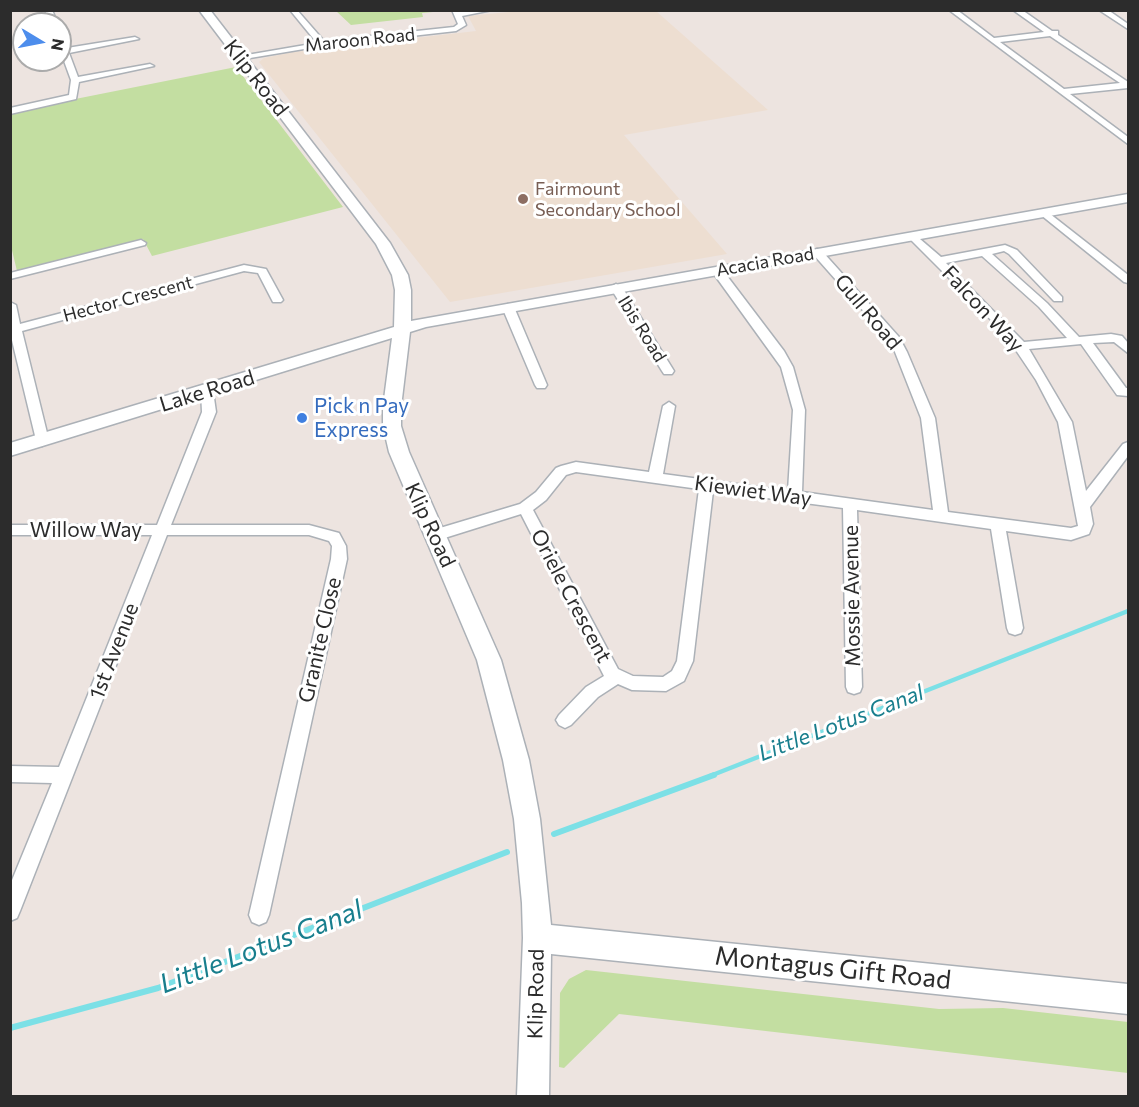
<!DOCTYPE html>
<style>
body{margin:0}
#map{position:relative;width:1139px;height:1107px;overflow:hidden;background:#ede4e0;font-family:Commissioner,sans-serif}
canvas{display:block}
.frame{position:absolute;inset:0;border:12px solid #2c2c2c;pointer-events:none}
.north{position:absolute;left:12px;top:12px;width:60px;height:60px;box-sizing:border-box;background:#fff;border:2px solid #ababab;border-radius:50%;rotate:100deg;font-size:16px;font-weight:700;line-height:24px;text-align:center;color:#2c2c2c}
.north::after{content:'';display:block;margin:auto;width:21px;height:27px;background:#4d8dec;clip-path:polygon(50% 0,100% 100%,50% 72%,0 100%)}
</style>
<div id="map">
<canvas width="1139" height="1107"></canvas>
<div class="frame"></div>
<div class="north">N</div>
</div>
<script>
const g = document.querySelector('canvas').getContext('2d');
g.lineJoin = 'round';
function paint(path, color) {
  g.fillStyle = color;
  g.fill(path, 'evenodd');
}
function toPath(rows) {
  const path = new Path2D();
  for (const r of rows) {
    path.moveTo(r[0], r[1]);
    for (let i = 2; i < r.length; i += 2) path.lineTo(r[i], r[i + 1]);
  }
  return path;
}
function stroke(path, color, width, dash) {
  g.strokeStyle = color;
  g.lineWidth = width;
  g.lineCap = dash ? 'butt' : 'round';
  g.setLineDash(dash || []);
  g.stroke(path);
}
function drawText(font, color, halo, rows, align = 'center') {
  g.font = font + ' Commissioner,sans-serif';
  g.lineWidth = 6;
  g.setLineDash([]);
  g.textBaseline = 'middle';
  g.strokeStyle = halo;
  g.fillStyle = color;
  for (const [text, x, y, turn = 0] of rows) {
    g.save();
    g.translate(x, y);
    g.rotate((+turn || 0) * Math.PI / 180);
    g.textAlign = isNaN(turn) ? turn : align;
    if (halo) g.strokeText(text, 0, 0);
    g.fillText(text, 0, 0);
    g.restore();
  }
}
paint(toPath([
 [519,11,656,11,768,110,624,135,727,254,450,302,259,62,264,58,293,52,476,31,468,16]
]), '#edded1');
paint(toPath([
 [336,11,444,11,422,13,423,17,351,25],
 [236,67,343,207,152,256,143,239,126,246,17,271,10,242,10,112],
 [586,970,939,1009,1003,1008,1128,1022,1128,1073,619,1014,564,1068,559,1067,560,993,569,979]
]), '#c3dea1');
stroke(toPath([
 [710,776,1128,611]
]), '#7ce0e6', 4.5);
stroke(toPath([
 [554,834,714,775],
 [10,1028,158,988,507,852]
]), '#7ce0e6', 6);
const street = toPath([
 [45,10,52,10,58,24,50,24,45,10],
 [290,10,297,10,324,41,454,27,458,24,452,10,492,10,462,16,466,25,456,31,322,46,238,60,237,58,241,56,317,43,290,10],
 [949,10,957,10,994,38,1044,32,1013,10,1022,10,1052,31,1058,31,1058,35,1128,82,1128,88,1070,94,1128,137,1128,144,949,10],
 [1050,36,1120,83,1064,89,1000,42,1050,36],
 [1099,10,1108,10,1128,24,1128,29,1099,10],
 [60,37,64,39,67,48,135,37,139,39,69,53,78,77,150,64,154,66,79,82,76,99,10,114,10,108,69,95,71,80,60,50,60,37],
 [1045,210,1128,275,1128,283,1124,282,1041,215,1040,213,1045,210],
 [913,233,941,257,1005,245,1017,250,1062,297,1062,301,1054,301,1009,254,1004,251,992,254,1047,303,1079,337,1111,334,1122,336,1128,343,1128,353,1114,342,1093,343,1126,388,1128,388,1128,396,1117,395,1081,344,1029,349,1072,422,1086,491,1123,444,1128,442,1128,456,1090,507,1093,524,1089,534,1071,540,1006,531,1023,628,1021,633,1015,635,1009,633,1007,628,991,529,857,510,862,687,860,692,854,694,848,692,846,687,843,508,713,491,693,661,684,681,666,691,632,690,618,684,598,697,571,725,565,728,559,725,556,720,559,715,586,687,604,676,521,514,435,541,430,539,428,535,430,531,520,504,536,492,556,468,561,466,576,462,649,472,663,406,669,402,675,406,663,474,788,491,793,410,781,367,711,270,713,268,721,268,784,351,793,367,805,410,802,492,933,510,921,418,895,352,890,341,813,254,812,252,817,249,821,250,899,337,907,352,935,418,948,512,1071,528,1078,526,1058,422,1036,380,1005,334,909,238,908,236,913,233],
 [982,256,1039,307,1067,338,1024,342,946,263,982,256],
 [576,472,699,489,677,661,672,671,663,677,633,676,618,669,533,510,546,500,566,475,576,472],
 [141,240,146,243,145,245,10,279,10,273,141,240],
 [244,265,266,269,283,300,281,302,273,302,258,273,244,271,22,331,49,441,42,446,37,444,10,332,10,302,16,305,20,324,244,265],
 [616,284,622,287,674,371,672,374,664,374,662,371,610,287,616,284],
 [508,304,514,307,547,385,545,388,537,388,535,385,502,307,508,304],
 [207,387,213,391,216,412,171,525,309,525,339,533,346,546,347,559,269,915,266,922,259,925,252,922,249,915,331,559,332,546,329,541,309,535,167,535,20,911,17,918,10,921,10,885,52,783,10,782,10,766,59,767,152,535,10,535,10,525,157,525,202,412,201,391,207,387]
]);
const secondary = toPath([
 [199,10,210,10,390,243,408,275,411,290,411,321,1128,194,1128,202,426,327,410,332,401,407,401,426,409,452,501,660,529,760,540,819,551,925,1128,984,1128,1014,551,954,549,1096,517,1096,523,938,522,903,514,819,503,760,477,660,389,452,383,426,383,407,392,338,10,456,10,443,394,327,395,290,392,275,376,244,199,10]
]);
stroke(street, '#acb1b7', 3);
stroke(secondary, '#acb1b7', 3);
paint(street, '#fff');
paint(secondary, '#fff');
for (const [x, y, r, color] of [
 [523,199,6,"#8d6e63"],
 [302,418,6,"#3f7fe0"]
]) {
  const dot = new Path2D();
  dot.arc(x, y, r, 0, 2 * Math.PI);
  g.fillStyle = color;
  g.fill(dot);
  stroke(dot, '#fff', 2);
}
drawText('18px', '#2c2c2c', '#fff', [
 ["Maroon Road",360,40,-6],
 ["Acacia Road",765,262,-10],
 ["Hector Crescent",128,299,-15],
 ["Ibis Road",642,329,58]
]);
drawText('18px', '#785e54', '#fff', [
 ["Fairmount",535,189],
 ["Secondary School",535,210]
], 'left');
drawText('21px', '#2c2c2c', '#fff', [
 ["Klip Road",256,78,52],
 ["Falcon Way",983,309,47],
 ["Gull Road",868,312,50],
 ["Lake Road",207,391,-17],
 ["Kiewiet Way",753,491,8],
 ["Klip Road",430,525,65],
 ["Willow Way",86,530],
 ["Oriele Crescent",571,596,62],
 ["Mossie Avenue",852,596,-91],
 ["Granite Close",320,640,-77],
 ["1st Avenue",114,651,-69],
 ["Klip Road",536,994,-89]
]);
drawText('21px', '#366cbe', '#fff', [
 ["Pick n Pay",314,406],
 ["Express",314,430]
], 'left');
drawText('italic 22px', '#187e8d', '#fff', [
 ["Little Lotus Canal",841,723,-21]
]);
drawText('26px', '#2c2c2c', '#fff', [
 ["Montagus Gift Road",833,968,6]
]);
drawText('italic 27px', '#187e8d', '#fff', [
 ["Little Lotus Canal",261,947,-21]
]);
</script>
